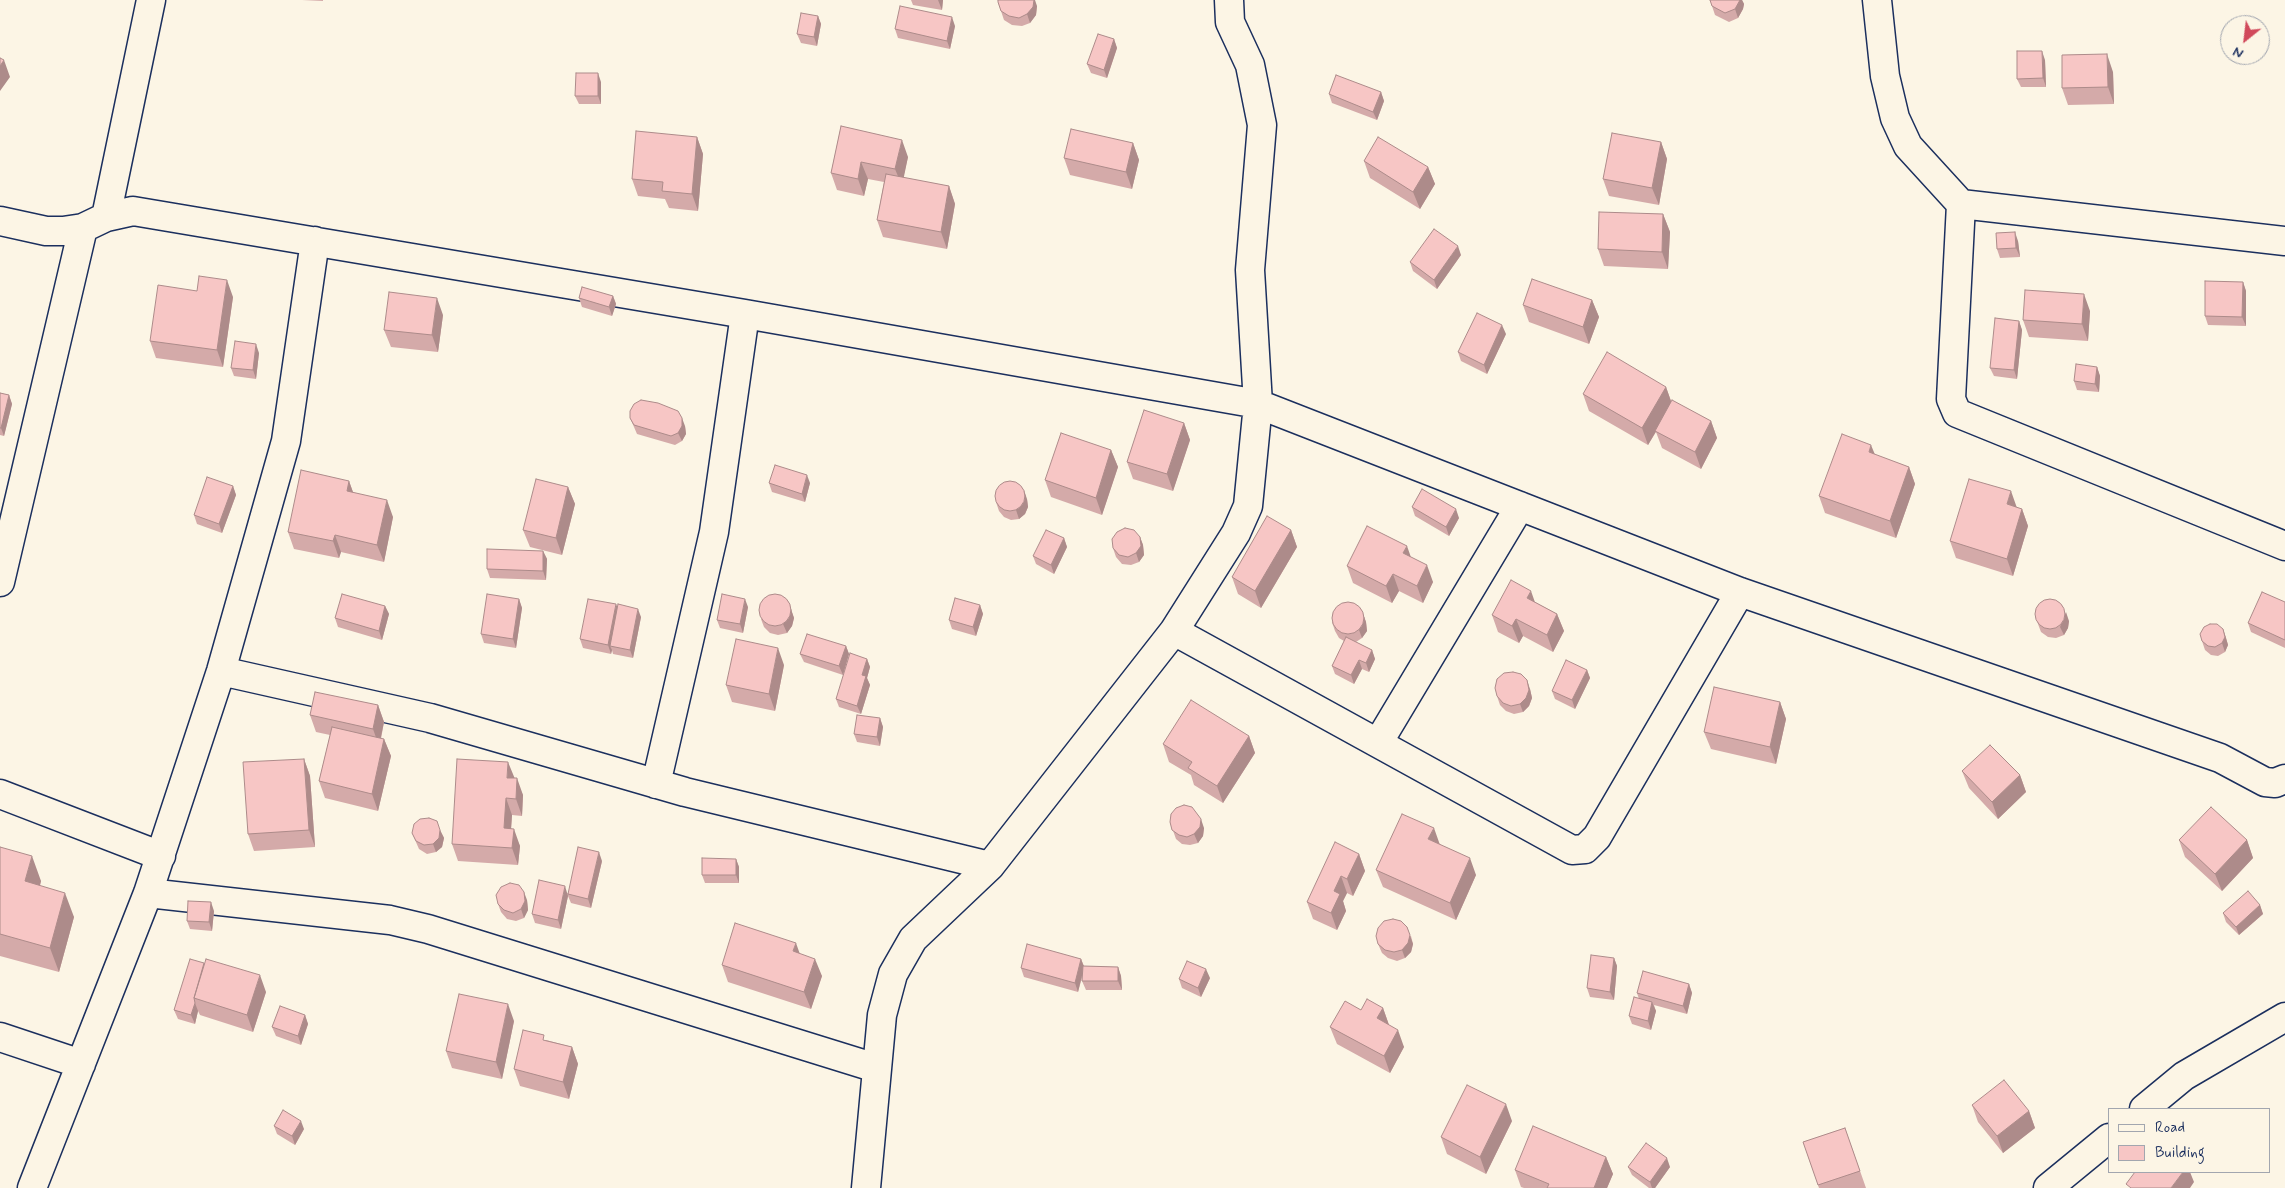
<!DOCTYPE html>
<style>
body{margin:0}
#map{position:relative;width:2285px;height:1188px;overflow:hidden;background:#fcf5e5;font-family:Mynerve,sans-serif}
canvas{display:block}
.legend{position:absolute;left:2108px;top:1108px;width:162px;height:65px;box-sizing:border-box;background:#fcf5e5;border:1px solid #a2a6af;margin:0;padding:6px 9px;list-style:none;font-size:15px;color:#1b2f5e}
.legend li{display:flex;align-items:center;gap:10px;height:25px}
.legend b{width:25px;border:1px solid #a2a6af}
.north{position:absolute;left:2220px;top:15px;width:50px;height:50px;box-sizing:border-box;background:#fcf5e5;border:1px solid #a2a6af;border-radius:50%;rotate:209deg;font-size:14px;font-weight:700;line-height:20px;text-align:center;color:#1b2f5e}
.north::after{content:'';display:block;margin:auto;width:18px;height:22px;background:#d1495b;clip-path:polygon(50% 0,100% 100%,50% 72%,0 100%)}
</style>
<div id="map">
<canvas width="2285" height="1188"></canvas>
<ul class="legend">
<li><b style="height:6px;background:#fcf5e5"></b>Road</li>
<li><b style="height:14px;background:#f7c6c5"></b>Building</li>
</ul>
<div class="north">N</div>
</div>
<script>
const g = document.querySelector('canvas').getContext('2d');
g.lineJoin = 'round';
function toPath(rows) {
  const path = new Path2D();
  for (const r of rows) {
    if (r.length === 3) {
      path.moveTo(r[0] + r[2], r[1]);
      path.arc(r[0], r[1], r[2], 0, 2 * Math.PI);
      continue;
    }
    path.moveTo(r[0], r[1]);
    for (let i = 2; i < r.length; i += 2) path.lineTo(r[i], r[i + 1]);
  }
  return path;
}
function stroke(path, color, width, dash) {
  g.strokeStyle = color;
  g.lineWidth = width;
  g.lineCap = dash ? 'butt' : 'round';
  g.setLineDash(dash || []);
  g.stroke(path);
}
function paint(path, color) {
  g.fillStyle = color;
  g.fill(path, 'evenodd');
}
const street = toPath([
 [1877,0,1885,76,1895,118,1908,146,1961,204,1951,399,1957,413,2285,546],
 [1961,204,2285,241],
 [106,217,151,0],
 [0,221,46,231,63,231,83,228,106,217,133,211,745,314,1258,404,1740,592,2220,758,2265,782,2275,783,2285,779],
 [0,582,83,228],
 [1174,631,1572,850,1585,849,1597,837,1740,592],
 [221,671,430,718,685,792,990,866],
 [1378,743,1520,506],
 [656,784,714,532,745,314],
 [0,794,161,856],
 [148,893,390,920,428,929,876,1068],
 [0,1037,81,1064],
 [2144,1109,2184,1076,2285,1017],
 [32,1188,148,893,221,671,286,441,315,241],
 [866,1188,882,1015,893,974,913,939,990,866,1174,631,1236,533,1248,506,1258,404,1250,270,1262,125,1250,65,1230,22,1229,0],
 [2048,1188,2109,1138]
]);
stroke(street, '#1b2f5e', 31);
stroke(street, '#fcf5e5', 28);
paint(toPath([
 [302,0,323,0,323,1],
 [911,0,943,0,942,10,913,5],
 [1710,0,1742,0,1744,4,1743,9,1738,18,1729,22,1715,15],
 [998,2,1037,6,1036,15,1030,23,1022,26,1012,25,1004,20],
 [818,16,821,24,817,46,801,43,797,34],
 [955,26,950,49,898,38,895,29],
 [1114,39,1117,48,1107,78,1091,73,1087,64],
 [2045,60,2046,87,2021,87,2017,79],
 [2113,72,2114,104,2068,105,2062,88],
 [601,82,601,104,579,104,575,96],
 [1381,92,1384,101,1377,120,1332,103,1329,94],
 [841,126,908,157,903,178,949,186,955,204,947,249,883,237,877,220,884,182,868,179,864,196,837,190,831,173],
 [697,137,703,154,698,211,669,208,665,199,638,196,632,179],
 [1661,142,1667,159,1659,205,1609,196,1603,179],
 [1133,143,1139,160,1132,189,1070,175,1064,158],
 [1364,161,1428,167,1435,184,1420,209,1370,178],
 [1663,214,1670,232,1668,269,1604,266,1598,249],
 [2018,241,2020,257,2000,258,1997,249],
 [1461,255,1437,289,1413,271,1410,262],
 [2243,282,2246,291,2246,326,2208,325,2205,316],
 [197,291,233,297,223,367,156,358,150,341],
 [613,296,616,304,612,316,582,307,579,298],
 [1592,300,1599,317,1589,344,1529,322,1523,305],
 [2090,311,2088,341,2029,337,2023,320],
 [443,315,438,352,391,347,384,330],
 [2019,321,2022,330,2017,379,1994,376,1990,368],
 [1506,334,1487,374,1461,361,1458,352],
 [259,353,256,379,234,376,231,368],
 [2097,367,2100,376,2099,392,2077,390,2074,381],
 [1666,387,1671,401,1711,421,1717,438,1701,469,1662,448,1656,432,1648,445,1589,411,1583,394],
 [0,393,9,395,12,404,4,436,0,435],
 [630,418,685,426,686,434,682,441,675,445,637,434,634,427],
 [1184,423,1190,440,1173,491,1133,479,1127,462],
 [1111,450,1118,467,1102,515,1051,497,1045,480],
 [1875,455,1909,467,1915,484,1896,538,1825,513,1819,496],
 [349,481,353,492,393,517,384,562,341,552,339,558,294,549,288,532],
 [769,483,810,483,805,502,772,492],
 [233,486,236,495,222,533,197,524,194,515],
 [568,487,575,504,562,555,530,547,523,530],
 [1027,499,1028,507,1025,514,1019,519,1011,520,1004,517,999,511,996,502],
 [1412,507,1459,518,1449,536,1415,516],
 [2016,507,2022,509,2028,526,2013,576,1956,558,1950,541],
 [1291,530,1297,547,1261,608,1238,594,1232,577],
 [1140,537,1143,545,1144,555,1139,562,1131,565,1122,564,1116,557,1113,548],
 [1064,538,1067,547,1054,574,1036,564,1033,556],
 [543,551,547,559,546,580,490,578,487,569],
 [1410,557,1433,582,1423,603,1399,591,1392,603,1353,583,1347,566],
 [519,599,522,608,516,648,484,643,481,634],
 [788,601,794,618,792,626,787,633,778,635,770,633,764,627,761,619],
 [1535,602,1557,614,1564,631,1553,652,1523,636,1519,643,1498,632,1492,615],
 [2285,602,2285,648,2251,632,2248,623],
 [980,605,983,614,976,636,952,629,949,620],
 [385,606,389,614,382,640,338,627,335,618],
 [618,607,641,617,633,658,613,654,612,650,611,654,583,648,580,639],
 [748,607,743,633,720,628,717,620],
 [1363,614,1366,622,1367,631,1362,638,1356,642,1372,650,1375,659,1369,672,1362,669,1354,684,1335,674,1332,666,1344,641,1339,638,1335,631,1332,622],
 [2035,616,2069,621,2068,628,2064,635,2056,638,2048,637,2041,632],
 [2223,629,2226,638,2228,645,2225,652,2218,656,2211,655,2205,650,2202,641],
 [846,646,849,654,843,675,804,662,800,654],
 [867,659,870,667,867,678,870,685,861,714,839,707,836,699],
 [784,665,775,711,732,702,726,685],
 [1587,670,1590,678,1575,709,1555,699,1552,691],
 [1530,689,1532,698,1529,706,1523,712,1514,714,1506,711,1500,705,1497,696],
 [1780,702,1786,719,1776,764,1711,749,1704,732],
 [378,705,384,722,381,739,384,739,391,756,378,811,325,798,319,781,330,735,316,732,310,715],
 [880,718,883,727,880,746,857,742,854,734],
 [1249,736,1255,753,1223,803,1194,785,1191,775,1169,762,1163,744],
 [304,759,310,776,315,847,254,851,248,834],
 [1962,771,2020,775,2026,792,1998,819,1969,788],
 [514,778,523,795,522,816,512,815,511,828,520,846,518,865,458,861,452,844],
 [1170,822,1204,828,1203,836,1198,843,1190,845,1182,844,1176,839],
 [440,830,444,838,442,847,436,852,427,854,419,849,412,833],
 [2179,840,2247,840,2253,858,2222,891,2185,857],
 [1440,844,1476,875,1456,920,1383,887,1376,870],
 [0,847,41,881,40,886,74,917,59,972,0,956],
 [1359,854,1365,871,1353,896,1347,893,1343,901,1346,911,1337,930,1313,919,1307,902],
 [736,859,739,867,739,883,705,883,702,875],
 [602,861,591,908,571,903,568,896,561,929,535,923,532,914,568,893],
 [527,900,528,910,524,918,516,921,507,919,501,912,498,904],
 [2260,905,2263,914,2239,935,2226,922,2223,913],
 [214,911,212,931,190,929,187,921],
 [1411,936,1413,944,1411,952,1405,958,1397,961,1388,958,1382,953,1378,944],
 [799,954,822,976,811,1009,728,982,722,965],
 [1614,958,1617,966,1614,1000,1590,997,1587,988],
 [1081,959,1084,966,1118,967,1121,976,1122,990,1086,990,1082,981,1083,974,1078,992,1024,977,1021,968],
 [204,963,266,992,253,1032,200,1015,198,1011,195,1024,178,1019,174,1010],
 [1210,978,1201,997,1182,988,1179,979],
 [1689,984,1692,993,1687,1014,1654,1005,1656,1011,1651,1030,1632,1024,1629,1016,1639,999,1637,993],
 [1383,1008,1389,1025,1404,1047,1390,1073,1337,1044,1330,1027,1361,1010],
 [305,1015,308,1024,301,1045,276,1036,272,1027],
 [514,1021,502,1079,452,1068,446,1051],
 [546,1040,572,1047,578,1064,569,1099,520,1086,514,1069],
 [1972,1105,2029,1111,2035,1128,2003,1153,1978,1122],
 [1512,1121,1486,1174,1447,1154,1441,1137],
 [274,1126,304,1129,295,1145,277,1134],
 [1845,1128,1866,1188,1819,1188,1803,1142],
 [1606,1157,1613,1174,1607,1188,1524,1188,1521,1187,1515,1170],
 [1628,1167,1670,1167,1655,1188,1649,1188,1632,1175]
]), '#d4aaa9');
paint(toPath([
 [938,0,943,0,942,10],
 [1034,0,1035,0,1037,6,1036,15,1030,23,1027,14],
 [1740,0,1742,0,1744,4,1743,9,1738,18,1735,9],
 [818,16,821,24,817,46,814,37],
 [952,17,955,26,950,49,947,41],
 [1114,39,1117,48,1107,78,1104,70],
 [2042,51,2045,60,2046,87,2043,78],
 [2107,54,2113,72,2114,104,2108,87],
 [4,60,10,77,0,91,0,66],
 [598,73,601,82,601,104,598,96],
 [1381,92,1384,101,1377,120,1373,112],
 [697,137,703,154,698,211,692,194],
 [902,140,908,157,902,186,895,169],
 [1661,142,1667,159,1659,205,1652,188],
 [1133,143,1139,160,1132,189,1126,172],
 [861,162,868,179,864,196,858,179],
 [1428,167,1435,184,1420,209,1413,192],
 [949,186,955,204,947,249,941,232],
 [1663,214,1670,232,1668,269,1662,252],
 [2015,232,2018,241,2020,257,2016,248],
 [1458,246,1461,255,1437,289,1434,280],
 [227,280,233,297,223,367,217,350],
 [2243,282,2246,291,2246,326,2242,317],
 [2084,294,2090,311,2088,341,2082,324],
 [613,296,616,304,612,316,609,307],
 [437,298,443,315,438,352,432,335],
 [1592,300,1599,317,1589,344,1583,327],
 [2019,321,2022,330,2017,379,2014,370],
 [1502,325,1506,334,1487,374,1484,365],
 [256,344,259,353,256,379,253,370],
 [2097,367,2100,376,2099,392,2095,384],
 [1666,387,1672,404,1648,445,1642,428],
 [9,395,12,404,4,436,1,428],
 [682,418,685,426,686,434,682,441,678,433],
 [1711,421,1717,438,1701,469,1695,452],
 [1184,423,1190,440,1173,491,1167,474],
 [1871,445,1878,462,1869,452],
 [1111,450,1118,467,1102,515,1096,498],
 [1909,467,1915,484,1896,538,1890,521],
 [807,475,810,483,805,502,802,494],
 [349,481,355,498,347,491],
 [233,486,236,495,222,533,219,524],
 [568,487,575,504,562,555,556,538],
 [1024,490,1027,499,1028,507,1025,514,1019,519,1016,510],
 [2011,491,2017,508,2007,504],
 [387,500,393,517,384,562,377,545],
 [1456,509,1459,518,1449,536,1446,527],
 [2022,509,2028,526,2013,576,2007,559],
 [1291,530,1297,547,1261,608,1255,591],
 [335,535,341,552,339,558,333,541],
 [1140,537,1143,545,1144,555,1139,562,1136,553],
 [1064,538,1067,547,1054,574,1051,565],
 [1407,546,1413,563,1403,553],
 [543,551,547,559,546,580,543,571],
 [1427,565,1433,582,1423,603,1417,586],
 [1393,574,1399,591,1392,603,1386,586],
 [1531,591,1537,608,1527,598],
 [519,599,522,608,516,648,513,639],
 [745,599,748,607,743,633,740,624],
 [616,604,620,613,610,646,612,650,611,654,608,645],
 [980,605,983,614,976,636,973,627],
 [385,606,389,614,382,640,379,631],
 [638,609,641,617,633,658,630,650],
 [791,609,794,618,792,626,787,633,783,624],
 [2066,612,2069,621,2068,628,2064,635,2060,627],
 [1363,614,1366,622,1367,631,1362,638,1359,630],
 [1557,614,1564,631,1553,652,1547,635],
 [1516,619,1523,636,1519,643,1512,626],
 [2223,629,2226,638,2228,645,2225,652,2222,643],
 [846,646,849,654,843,675,839,666],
 [778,648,784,665,775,711,769,694],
 [1372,650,1375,659,1369,672,1366,663],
 [867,659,870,667,867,678,870,685,861,714,857,706,862,675],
 [1359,660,1362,669,1354,684,1351,675],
 [1587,670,1590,678,1575,709,1572,700],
 [1527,680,1530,689,1532,698,1529,706,1523,712,1520,704],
 [1780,702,1786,719,1776,764,1770,747],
 [378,705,384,722,379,746,373,729],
 [880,718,883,727,880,746,877,737],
 [1249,736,1255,753,1223,803,1217,786],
 [384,739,391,756,378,811,372,794],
 [304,759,310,776,315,847,309,830],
 [508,762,515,779,507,778],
 [2020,775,2026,792,1998,819,1992,802],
 [517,778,523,795,522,816,516,799],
 [506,798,512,815,510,845,504,828],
 [1201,819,1204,828,1203,836,1198,843,1194,834],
 [1434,828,1440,845,1428,839],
 [514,829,520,846,518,865,512,848],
 [440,830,444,838,442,847,436,852,433,844],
 [2247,840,2253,858,2222,891,2215,874],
 [599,852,602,861,591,908,588,899],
 [1359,854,1365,871,1353,896,1347,879],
 [32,856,41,881,34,906,25,881],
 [1470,858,1476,875,1456,920,1450,903],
 [736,859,739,867,739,883,736,875],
 [1341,876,1347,893,1343,901,1346,911,1337,930,1331,913,1334,891],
 [565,886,568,896,561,929,558,920],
 [524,892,527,900,528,910,524,918,521,909],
 [65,893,74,917,59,972,50,948],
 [211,902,214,911,212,931,209,922],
 [2260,905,2263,914,2239,935,2236,927],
 [1407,927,1413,944,1411,952,1405,958,1402,950],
 [796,943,802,960,793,951],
 [1614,958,1617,966,1614,1000,1610,992],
 [815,959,822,976,811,1009,804,992],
 [1081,959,1084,967,1078,992,1075,983],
 [1118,967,1121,976,1122,990,1118,981],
 [1206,969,1210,978,1201,997,1198,988],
 [260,975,266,992,253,1032,247,1015],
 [1689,984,1692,993,1687,1014,1683,1006],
 [1652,1002,1656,1011,1651,1030,1648,1021],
 [195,1003,198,1011,195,1024,191,1015],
 [508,1004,514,1021,502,1079,496,1062],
 [1383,1008,1389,1025,1377,1018],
 [305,1015,308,1024,301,1045,298,1036],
 [1398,1030,1404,1047,1390,1073,1384,1056],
 [572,1047,578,1064,569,1099,563,1082],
 [1506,1104,1512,1121,1486,1174,1480,1157],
 [2029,1111,2035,1128,2003,1153,1997,1136],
 [301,1121,304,1129,295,1145,292,1136],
 [1606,1157,1613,1174,1607,1188,1594,1188],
 [1667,1158,1670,1167,1655,1188,1652,1188,1650,1182],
 [2183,1172,2190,1172,2194,1182,2190,1188,2171,1188]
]), '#ad8b8a');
const building = toPath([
 [998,0,1034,0,1033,7,1027,14,1019,18,1009,16,1001,11,998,2,998,0],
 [1710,0,1740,0,1735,9,1725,13,1712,6,1710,0],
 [900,6,952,17,947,41,895,29,900,6],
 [801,13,818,16,814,37,797,34,801,13],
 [1098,34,1114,39,1104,70,1087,64,1098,34],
 [2017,51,2042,51,2043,78,2017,79,2017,51],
 [2107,54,2108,87,2062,88,2062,55,2107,54],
 [0,58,4,60,0,66,0,58],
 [576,73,598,73,598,96,575,96,576,73],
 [1336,75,1381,92,1373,112,1329,94,1336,75],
 [841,126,902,140,895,169,861,162,858,179,831,173,841,126],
 [1071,129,1133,143,1126,172,1064,158,1071,129],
 [636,131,697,137,692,194,662,191,663,182,632,179,636,131],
 [1612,133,1661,142,1652,188,1603,179,1612,133],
 [1378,137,1428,167,1413,192,1364,161,1378,137],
 [886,174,949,186,941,232,877,220,886,174],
 [1599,212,1663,214,1662,252,1598,249,1599,212],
 [1434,229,1458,246,1434,280,1410,262,1434,229],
 [2015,232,2016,248,1997,249,1996,233,2015,232],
 [199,276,227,280,217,350,150,341,158,285,197,291,199,276],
 [1532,279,1592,300,1583,327,1523,305,1532,279],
 [2205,281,2243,282,2242,317,2205,316,2205,281],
 [582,287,613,296,609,307,579,298,582,287],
 [2025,290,2084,294,2082,324,2023,320,2025,290],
 [389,292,437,298,432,335,384,330,389,292],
 [1477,313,1502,325,1484,365,1458,352,1477,313],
 [1995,318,2019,321,2014,370,1990,368,1995,318],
 [235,341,256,344,253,370,231,368,235,341],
 [1607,352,1666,387,1642,428,1583,394,1607,352],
 [2076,364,2097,367,2095,384,2074,381,2076,364],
 [0,393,9,395,1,428,0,428,0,393],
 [641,400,658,403,678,411,682,418,682,426,678,433,671,436,634,425,630,418,630,411,634,404,641,400],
 [1672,400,1711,421,1695,452,1655,431,1672,400],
 [1144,410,1184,423,1167,474,1127,462,1144,410],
 [1061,433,1111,450,1096,498,1045,480,1061,433],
 [1842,434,1871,445,1869,452,1909,467,1890,521,1819,496,1842,434],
 [775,465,807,475,802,494,769,483,775,465],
 [301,470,349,481,347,491,387,500,377,545,335,535,333,541,288,532,301,470],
 [207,477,233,486,219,524,194,515,207,477],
 [536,479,568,487,556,538,523,530,536,479],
 [1969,479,2011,491,2007,504,2022,509,2007,559,1950,541,1969,479],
 [1010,496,15],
 [1422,489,1456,509,1446,527,1412,507,1422,489],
 [1267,516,1291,530,1255,591,1232,577,1267,516],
 [1367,526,1407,546,1403,553,1427,565,1417,586,1393,574,1386,586,1347,566,1367,526],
 [1125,528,1134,530,1140,537,1141,546,1136,553,1128,557,1119,555,1113,548,1112,539,1117,532,1125,528],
 [1046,530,1064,538,1051,565,1033,556,1046,530],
 [487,549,543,551,543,571,487,569,487,549],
 [1511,580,1531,591,1527,598,1557,614,1547,635,1516,619,1512,626,1492,615,1511,580],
 [2262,592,2285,602,2285,640,2248,623,2262,592],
 [342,594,385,606,379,631,335,618,342,594],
 [487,594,519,599,513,639,481,634,487,594],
 [722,594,745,599,740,624,717,620,722,594],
 [775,610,16],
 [955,598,980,605,973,627,949,620,955,598],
 [2050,614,15],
 [588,599,616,604,608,645,580,639,588,599],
 [1348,618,16],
 [618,604,638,609,630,650,610,646,618,604],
 [2210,624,2217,624,2223,629,2225,637,2222,643,2215,647,2208,646,2202,641,2200,634,2204,627,2210,624],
 [807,634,846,646,839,666,800,654,807,634],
 [1346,637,1372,650,1366,663,1359,660,1351,675,1332,666,1346,637],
 [736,639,778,648,769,694,726,685,736,639],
 [850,653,867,659,862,675,866,676,857,706,836,699,850,653],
 [1566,660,1587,670,1572,700,1552,691,1566,660],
 [1513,672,1521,674,1527,680,1529,690,1526,698,1520,704,1511,706,1503,703,1497,696,1495,688,1497,679,1504,673,1513,672],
 [1714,687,1780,702,1770,747,1704,732,1714,687],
 [315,692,378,705,373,729,310,715,315,692],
 [1191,700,1249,736,1217,786,1188,768,1192,762,1163,744,1191,700],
 [857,715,880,718,877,737,854,734,857,715],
 [332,727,384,739,372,794,319,781,332,727],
 [1990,745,2020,775,1992,802,1962,771,1990,745],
 [304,759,309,830,248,834,243,762,304,759],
 [457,759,508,762,507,778,517,778,516,799,506,798,504,828,514,829,512,848,452,844,457,759],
 [1184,805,1192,807,1201,819,1200,827,1194,834,1187,837,1179,835,1172,830,1170,822,1171,814,1176,808,1184,805],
 [2211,807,2247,840,2215,874,2179,840,2211,807],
 [1402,814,1434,828,1428,839,1470,858,1450,903,1376,870,1402,814],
 [429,818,437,821,440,830,439,838,433,844,424,845,416,841,412,833,414,824,420,819,429,818],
 [1335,842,1359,854,1347,879,1341,876,1334,891,1340,894,1331,913,1307,902,1335,842],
 [0,847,32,856,25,881,65,893,50,948,0,934,0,847],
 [578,847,599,852,588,899,568,894,578,847],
 [702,858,736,859,736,875,702,875,702,858],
 [539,880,565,886,558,920,532,914,539,880],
 [510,883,519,885,524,892,525,901,521,909,513,913,504,910,498,904,496,895,501,887,510,883],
 [2248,891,2260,905,2236,927,2223,913,2248,891],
 [188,901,211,902,209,922,187,921,188,901],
 [1393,919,1401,921,1407,927,1410,935,1408,943,1402,950,1394,952,1385,950,1378,944,1376,936,1378,928,1384,921,1393,919],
 [735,923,796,943,793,951,815,959,804,992,722,965,735,923],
 [1027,944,1081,959,1075,983,1021,968,1027,944],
 [1591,955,1614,958,1610,992,1587,988,1591,955],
 [190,959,204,963,194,998,195,1003,191,1015,174,1010,190,959],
 [206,959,260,975,247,1015,194,998,206,959],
 [1187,961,1206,969,1198,988,1179,979,1187,961],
 [1083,966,1118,967,1118,981,1082,981,1083,966],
 [1643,971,1689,984,1683,1006,1637,993,1643,971],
 [459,994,508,1004,496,1062,446,1051,459,994],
 [1634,997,1652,1002,1648,1021,1629,1016,1634,997],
 [1367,999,1383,1008,1377,1018,1398,1030,1384,1056,1330,1027,1345,1001,1361,1010,1367,999],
 [280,1006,305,1015,298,1036,272,1027,280,1006],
 [523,1030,544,1035,543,1040,572,1047,563,1082,514,1069,523,1030],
 [2004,1080,2029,1111,1997,1136,1972,1105,2004,1080],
 [1467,1085,1506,1104,1480,1157,1441,1137,1467,1085],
 [283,1110,301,1121,292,1136,274,1126,283,1110],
 [1533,1126,1606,1157,1594,1188,1547,1188,1549,1184,1515,1170,1533,1126],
 [1845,1128,1860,1171,1818,1185,1803,1142,1845,1128],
 [1646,1143,1667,1158,1650,1182,1628,1167,1646,1143],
 [2135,1172,2183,1172,2171,1188,2131,1188,2126,1184,2135,1172]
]);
paint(building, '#f7c6c5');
stroke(building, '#ad8b8a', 1);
</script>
